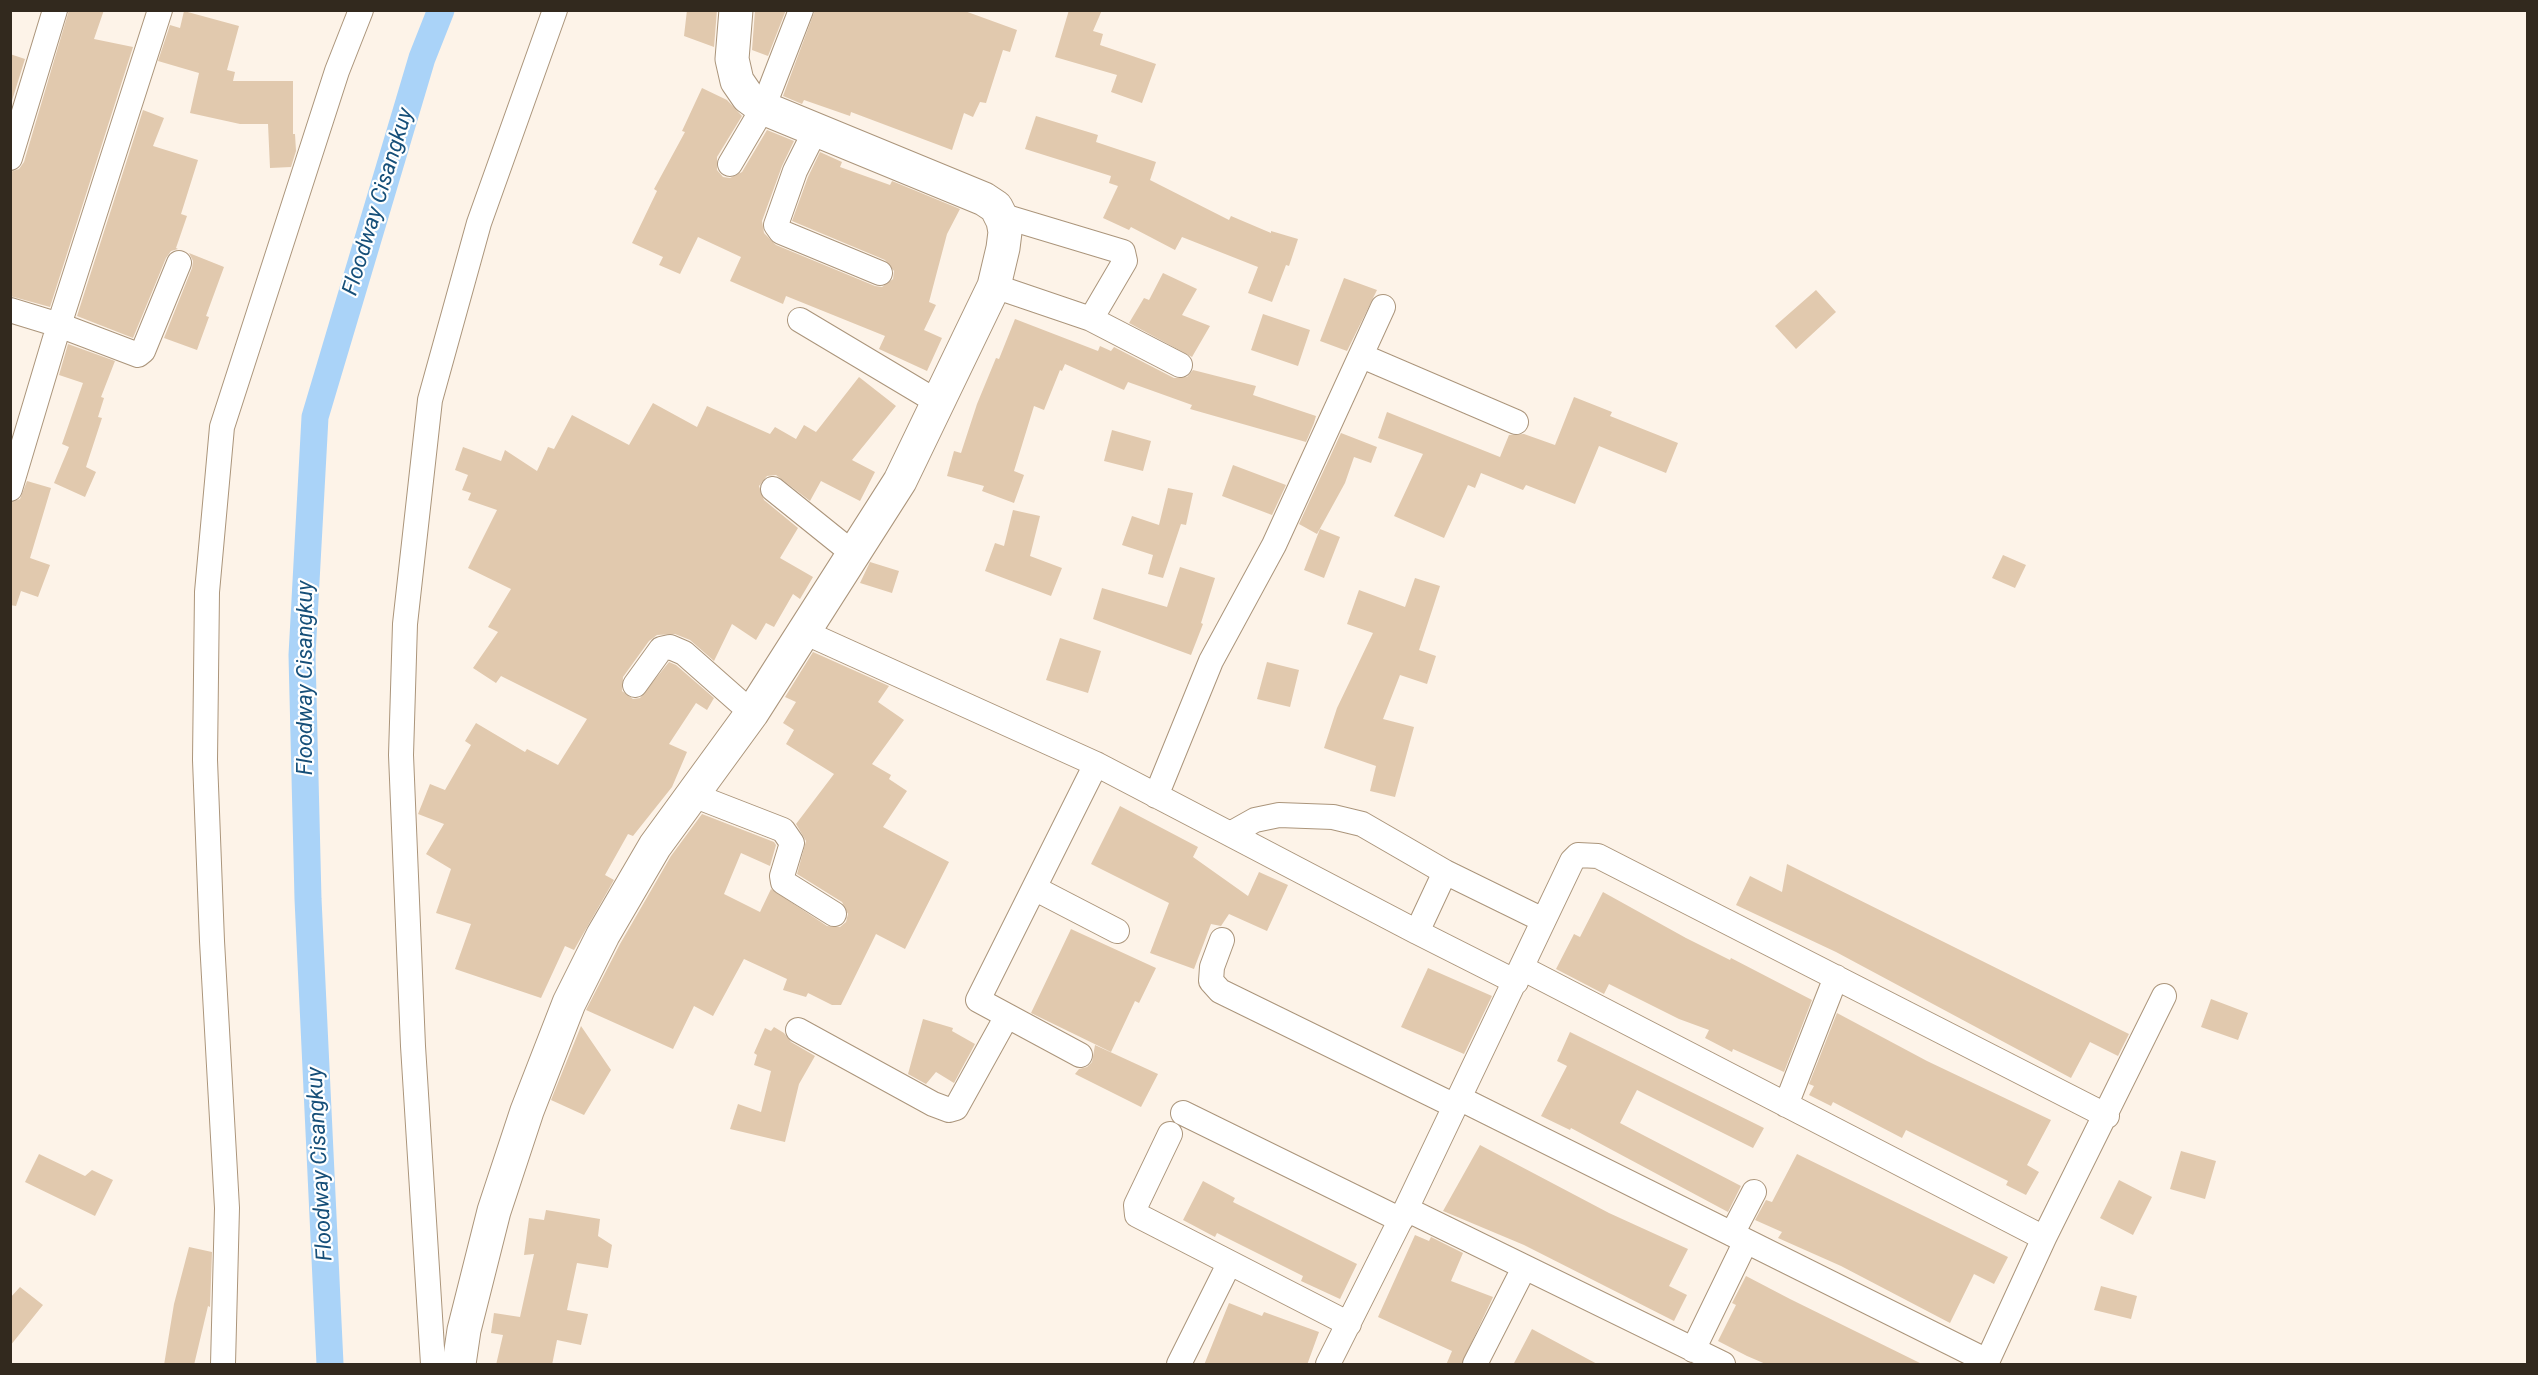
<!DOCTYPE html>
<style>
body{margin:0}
#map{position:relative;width:2538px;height:1375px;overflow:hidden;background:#fdf3e8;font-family:Roboto,sans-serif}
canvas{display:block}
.frame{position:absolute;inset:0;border:12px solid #32291e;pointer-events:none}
</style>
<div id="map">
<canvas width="2538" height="1375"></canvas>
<div class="frame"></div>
</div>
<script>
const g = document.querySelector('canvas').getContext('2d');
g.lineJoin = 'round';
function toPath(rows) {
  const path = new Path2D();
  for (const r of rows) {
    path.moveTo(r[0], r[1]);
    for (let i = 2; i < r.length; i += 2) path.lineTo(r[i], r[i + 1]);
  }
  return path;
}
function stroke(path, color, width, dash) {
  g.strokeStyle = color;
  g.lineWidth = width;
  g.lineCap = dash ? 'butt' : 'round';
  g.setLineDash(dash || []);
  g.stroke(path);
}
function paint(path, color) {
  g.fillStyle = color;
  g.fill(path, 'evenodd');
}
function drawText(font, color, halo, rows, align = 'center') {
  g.font = font + ' Roboto,sans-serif';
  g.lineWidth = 4.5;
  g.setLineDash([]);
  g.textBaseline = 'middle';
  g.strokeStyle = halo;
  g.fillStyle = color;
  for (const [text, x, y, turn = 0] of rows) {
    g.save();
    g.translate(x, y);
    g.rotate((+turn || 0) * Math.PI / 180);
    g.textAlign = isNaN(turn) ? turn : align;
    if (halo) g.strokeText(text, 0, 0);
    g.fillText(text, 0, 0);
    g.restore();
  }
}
stroke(toPath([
 [330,1364,308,899,302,655,315,417,422,58,441,10]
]), '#aad3f8', 27);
paint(toPath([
 [69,10,104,10,94,39,133,47,50,307,10,296,10,172,19,169,24,162],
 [687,10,717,10,714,47,684,36],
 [755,10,786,10,768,56,752,50],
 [815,10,962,10,1017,30,1010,52,1003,50,986,103,980,102,973,117,964,113,952,150,851,112,850,116,804,100,802,104,783,96],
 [1069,10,1102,10,1093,31,1103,34,1100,45,1156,64,1142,103,1111,92,1117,75,1055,57],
 [184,11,239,26,227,70,235,72,233,81,293,81,293,134,295,134,296,151,291,167,270,168,268,124,240,124,190,113,199,73,158,61,170,25,180,28],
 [10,54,25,59,10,107],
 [702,88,727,100,742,116,717,157,717,170,723,177,730,178,742,172,767,130,794,141,782,166,762,221,764,233,776,245,875,286,882,287,893,279,894,271,885,260,792,221,808,177,820,152,842,162,840,167,890,185,892,181,960,209,947,234,929,302,936,305,924,330,942,338,927,371,879,349,885,336,786,296,783,304,730,281,741,257,698,237,680,274,659,265,663,257,632,243,657,191,654,189,685,132,682,131],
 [143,110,164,118,153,146,198,160,181,214,187,216,176,248,178,249,171,251,166,258,133,338,77,316],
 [1036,116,1098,135,1096,142,1156,162,1150,180,1229,220,1231,216,1271,233,1271,231,1298,239,1289,266,1286,265,1272,302,1248,293,1258,267,1182,237,1175,250,1131,227,1129,230,1103,218,1118,186,1109,183,1111,176,1025,149],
 [189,253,224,267,206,316,209,317,197,350,164,338,192,268,193,261],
 [1163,273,1197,289,1182,315,1210,326,1192,357,1129,323,1144,298,1149,300],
 [1344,278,1377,290,1347,351,1320,341],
 [1816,290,1836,312,1796,349,1775,326],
 [1263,314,1310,330,1298,366,1251,350],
 [1015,319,1098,351,1100,346,1111,351,1114,347,1174,378,1187,377,1193,370,1256,386,1253,395,1316,416,1314,423,1306,442,1190,409,1192,405,1128,382,1124,390,1065,364,1062,371,1060,370,1044,410,1034,406,1014,471,1024,475,1014,503,982,491,984,486,947,476,954,451,961,453,977,404,996,358,999,359],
 [68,344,115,361,101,397,104,398,98,417,102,418,86,467,96,472,85,497,54,483,69,447,62,444,83,383,59,375],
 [859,377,896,406,852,460,875,472,860,501,821,481,810,501,776,475,767,476,759,486,764,500,798,528,780,558,813,577,800,599,793,594,774,627,766,623,756,640,732,624,714,661,690,640,675,634,657,635,649,641,623,677,622,691,633,699,640,698,669,662,676,665,714,698,707,710,696,703,669,744,687,752,672,787,633,836,628,834,605,875,614,880,574,950,565,946,541,998,455,969,471,924,436,913,451,869,426,854,444,824,418,814,430,784,445,790,471,745,465,741,476,723,525,752,527,749,558,765,587,719,501,676,496,683,473,668,498,632,488,627,511,589,468,568,497,510,468,500,471,493,462,490,468,475,455,470,463,447,501,461,505,450,537,471,548,447,554,449,572,415,629,445,653,403,697,427,707,406,770,434,775,427,796,439,804,425,816,432],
 [1574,397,1612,412,1610,416,1678,443,1666,473,1599,446,1575,504,1526,485,1523,490,1481,473,1475,488,1468,485,1444,538,1394,516,1423,454,1378,438,1387,412,1500,457,1509,435,1524,434,1555,445],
 [1112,430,1151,441,1143,471,1104,461],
 [1341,433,1377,447,1371,463,1354,457,1345,483,1317,534,1299,524],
 [1233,465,1286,485,1272,515,1222,496],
 [27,481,51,488,30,558,50,565,38,597,21,591,16,606,10,605,10,503,20,499],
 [1168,488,1193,493,1186,525,1181,524,1163,578,1148,574,1153,555,1122,545,1132,516,1159,525],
 [1013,510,1040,516,1030,556,1062,568,1051,596,985,571,995,543,1004,546],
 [1320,529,1340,537,1324,578,1304,570],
 [2003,555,2026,565,2015,588,1992,578],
 [870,562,899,571,892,593,860,583],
 [1180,567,1215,578,1201,623,1203,624,1191,655,1093,619,1102,588,1167,607],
 [1415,578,1440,586,1419,650,1436,656,1427,684,1400,675,1383,719,1414,727,1395,797,1370,791,1376,766,1324,748,1337,708,1373,633,1347,624,1359,590,1405,607],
 [1060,638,1101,651,1088,693,1046,680],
 [813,652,889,686,878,702,904,720,872,764,891,775,889,779,907,791,883,827,949,862,905,949,876,934,841,1005,832,1005,808,993,806,997,783,990,787,979,744,959,713,1016,694,1006,673,1049,586,1010,620,944,671,856,702,814,774,842,776,845,770,866,741,853,724,894,760,912,771,889,827,926,840,927,846,922,848,914,842,902,797,874,806,841,796,824,834,774,786,744,794,730,783,723,796,702,785,697],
 [1267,662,1299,670,1290,707,1257,699],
 [1120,806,1198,847,1193,857,1248,896,1259,872,1288,885,1267,931,1229,914,1221,926,1211,924,1194,969,1150,953,1169,903,1091,864],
 [1787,864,2129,1034,2118,1056,2090,1042,2071,1078,1836,952,1736,905,1750,876,1782,892],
 [1603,892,1686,938,1730,960,1731,958,1812,1000,1784,1072,1733,1049,1732,1052,1705,1038,1709,1030,1679,1019,1609,984,1604,994,1556,969,1574,934,1580,937],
 [1071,929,1156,968,1139,1003,1135,1001,1111,1052,1031,1013],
 [1428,968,1492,996,1464,1054,1401,1027],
 [2211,999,2248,1013,2238,1040,2201,1027],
 [1837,1013,1927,1061,2051,1120,2027,1165,2039,1172,2026,1195,2006,1185,2008,1181,1906,1130,1902,1138,1833,1102,1831,1106,1809,1095,1814,1086,1809,1084],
 [923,1019,953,1028,952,1031,975,1044,954,1083,936,1072,926,1084,908,1074],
 [581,1026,611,1070,584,1115,551,1100],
 [774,1027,784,1033,791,1042,815,1056,799,1084,785,1142,730,1129,738,1104,761,1112,771,1071,754,1065,757,1055,754,1053,765,1028,771,1031],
 [1570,1032,1764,1128,1753,1148,1637,1090,1620,1123,1741,1186,1728,1212,1571,1128,1570,1130,1541,1116,1567,1066,1557,1061],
 [1095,1045,1158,1074,1141,1107,1075,1074,1079,1069,1087,1067,1092,1062],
 [1480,1145,1609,1213,1688,1249,1669,1286,1687,1295,1674,1321,1524,1245,1443,1211],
 [2181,1151,2216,1161,2205,1199,2170,1189],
 [39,1154,85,1176,92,1170,113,1180,95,1216,25,1182],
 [1797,1154,2008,1257,1994,1284,1974,1274,1950,1323,1841,1266,1778,1238,1782,1232,1755,1220,1766,1200,1772,1202],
 [2119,1180,2152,1197,2133,1235,2100,1218],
 [1203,1181,1235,1198,1233,1202,1357,1264,1340,1299,1301,1281,1303,1276,1217,1233,1215,1237,1183,1220],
 [546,1210,600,1219,598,1236,612,1245,608,1268,577,1263,567,1310,588,1314,581,1345,557,1340,552,1365,496,1365,503,1335,491,1333,494,1313,520,1317,534,1254,524,1255,529,1218,544,1220],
 [1415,1235,1429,1241,1431,1237,1463,1253,1451,1281,1493,1297,1461,1365,1446,1365,1452,1351,1378,1317],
 [189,1247,212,1252,210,1307,208,1306,194,1365,164,1365,174,1304],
 [1746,1276,1790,1299,1924,1365,1768,1365,1747,1356,1718,1341,1736,1305,1732,1303],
 [2101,1286,2137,1296,2131,1319,2094,1310],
 [20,1287,43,1305,10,1346,10,1298],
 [1229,1303,1262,1316,1264,1312,1319,1332,1307,1365,1204,1365],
 [1532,1329,1599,1365,1513,1365]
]), '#e1c9ae');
const street = toPath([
 [815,131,795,171,776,225,781,232,880,273],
 [10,158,55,10],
 [730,164,763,108,801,10],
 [1000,215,1123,252,1125,261,1091,319],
 [994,286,1091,319,1180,365],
 [10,310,59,325,138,355,143,351,179,263],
 [800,320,939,403],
 [1362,356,1516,422],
 [10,489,59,325,160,10],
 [773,489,855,555],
 [804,632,1096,764,1230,834,1255,820,1279,815,1333,817,1362,824,1445,872,1543,920],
 [635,685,661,649,670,647,684,653,752,713],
 [693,795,783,830,792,843,782,876,783,882,834,914],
 [1156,796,1211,661,1274,545,1383,307],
 [1230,834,1417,932],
 [1445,872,1417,932,1516,982],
 [1034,888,1117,931],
 [1222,940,1212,967,1211,981,1220,991,1455,1106],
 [1522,968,2044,1238],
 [798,1030,933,1104,949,1110,956,1108,1007,1016],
 [1080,1055,978,1000,1096,764],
 [1459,1098,1987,1361],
 [1786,1105,1836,977],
 [1183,1113,1401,1220],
 [1170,1134,1136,1205,1137,1215,1349,1324],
 [1406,1209,1723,1364],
 [1732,1234,1754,1192],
 [1693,1350,1746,1241],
 [223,1364,227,1208,212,941,205,760,207,592,222,427,337,71,361,10],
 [433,1364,413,1046,401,755,405,624,430,400,479,223,555,10],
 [1179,1364,1229,1264],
 [1328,1364,1406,1209,1572,861,1578,855,1598,856,2107,1116],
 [1475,1364,1524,1268],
 [1986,1364,2044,1238,2164,996]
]);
const secondary = toPath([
 [459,1364,464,1330,494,1211,527,1111,569,1003,603,935,655,846,752,713,900,481,994,286,1003,248,1005,232,1003,221,996,207,984,199,763,108,748,97,737,81,732,59,736,10]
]);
stroke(street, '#ab957b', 26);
stroke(secondary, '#ab957b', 35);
stroke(street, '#fff', 24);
stroke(secondary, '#fff', 33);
drawText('italic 22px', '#164f79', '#fff', [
 ["Floodway Cisangkuy",379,202,-73],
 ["Floodway Cisangkuy",306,678,-90],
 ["Floodway Cisangkuy",321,1164,-93]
]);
</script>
